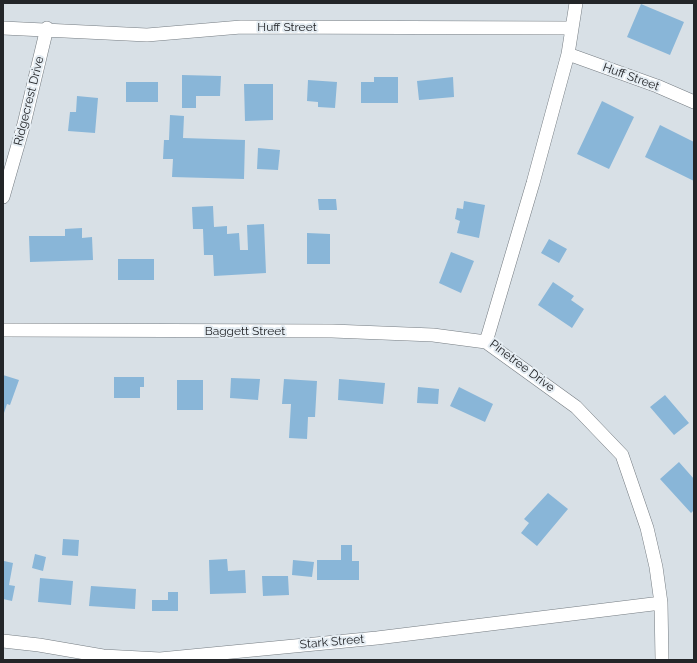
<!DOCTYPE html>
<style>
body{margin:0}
#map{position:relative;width:697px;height:663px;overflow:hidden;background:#d8e0e6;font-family:Raleway,sans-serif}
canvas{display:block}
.frame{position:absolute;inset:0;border:4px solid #232528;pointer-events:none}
</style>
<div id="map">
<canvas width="697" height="663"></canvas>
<div class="frame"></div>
</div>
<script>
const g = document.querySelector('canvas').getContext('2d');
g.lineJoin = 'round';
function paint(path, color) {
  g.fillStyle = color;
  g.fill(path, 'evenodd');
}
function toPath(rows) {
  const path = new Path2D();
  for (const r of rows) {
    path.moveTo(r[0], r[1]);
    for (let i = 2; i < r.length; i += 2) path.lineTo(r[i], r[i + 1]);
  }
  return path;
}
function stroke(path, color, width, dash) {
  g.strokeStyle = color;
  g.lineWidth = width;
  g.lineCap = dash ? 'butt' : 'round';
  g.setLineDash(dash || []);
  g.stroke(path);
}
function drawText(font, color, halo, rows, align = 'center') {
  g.font = font + ' Raleway,sans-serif';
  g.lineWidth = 4;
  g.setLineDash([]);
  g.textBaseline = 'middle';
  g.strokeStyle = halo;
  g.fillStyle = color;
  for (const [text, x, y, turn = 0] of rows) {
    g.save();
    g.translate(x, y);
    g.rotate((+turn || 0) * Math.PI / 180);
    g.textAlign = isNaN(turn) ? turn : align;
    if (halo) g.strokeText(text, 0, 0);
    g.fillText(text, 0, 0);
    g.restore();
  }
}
paint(toPath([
 [641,4,684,22,670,55,627,37],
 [182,75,221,76,220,96,196,96,196,108,182,108],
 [374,77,398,77,398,103,361,103,361,82,374,82],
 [453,77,454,97,419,100,417,81],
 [308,80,337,82,335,108,318,107,318,102,307,101],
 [126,82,158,82,158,102,126,102],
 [244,84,273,84,273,120,245,121],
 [77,96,98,98,95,133,68,131,70,112,76,112],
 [602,101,634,117,609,169,577,154],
 [170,115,184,116,183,138,245,140,244,179,172,177,173,159,163,159,164,140,169,140],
 [660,125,694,142,694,181,645,157],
 [258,148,280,150,278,170,257,169],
 [318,199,336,199,337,210,319,210],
 [464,201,485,205,479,238,457,233,460,221,455,219,457,208,463,209],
 [213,206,214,227,227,226,227,234,239,233,240,250,248,250,247,225,264,224,266,273,214,276,213,255,204,255,203,229,193,229,192,207],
 [82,228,82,238,92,237,93,260,30,262,29,236,65,236,65,229],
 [307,233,330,234,330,264,307,264],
 [549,239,567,249,559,263,541,253],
 [451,252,474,261,461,293,439,283],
 [118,259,154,259,154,280,118,280],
 [553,282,574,296,571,300,584,309,572,328,538,305],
 [3,375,19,380,10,405,7,404,3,416],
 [114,377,144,377,144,387,140,387,140,398,114,398],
 [231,378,260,379,258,400,230,398],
 [284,379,317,381,315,417,308,417,307,439,289,438,291,404,282,404],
 [339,379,385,383,383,404,338,400],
 [177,380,203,380,203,410,177,410],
 [418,387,439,389,438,404,417,403],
 [459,387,493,404,485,422,450,406],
 [665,395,689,423,674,435,650,407],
 [679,462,694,479,694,510,691,513,660,479],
 [548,493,568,509,537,546,521,533,529,523,524,519],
 [63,539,79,540,78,556,62,555],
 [341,545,352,545,352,561,359,561,359,580,317,580,317,560,341,560],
 [35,554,46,557,43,571,32,568],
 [227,559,228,571,245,570,246,593,210,594,209,560],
 [293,560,314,562,312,577,292,575],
 [4,561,13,563,9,585,15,586,12,601,3,599],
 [262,576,288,576,289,595,263,596],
 [40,578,73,581,71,605,38,602],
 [91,586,136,589,135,609,89,606],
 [168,592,178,592,178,611,152,611,152,600,168,600]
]), '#89b6d8');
const street = toPath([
 [3,28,147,35,241,27,571,28],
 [568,54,657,86,694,102],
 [3,197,24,124,47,28],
 [3,330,332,331,433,335,486,342,576,407,622,455,647,528,656,567,661,603,662,660],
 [486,342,533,183,568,54,576,3],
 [3,641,39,645,103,656,160,659,377,638,661,603]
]);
stroke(street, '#757c82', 14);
stroke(street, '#fff', 13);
drawText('12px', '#232528', '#e5edf3', [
 ["Huff Street",287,27],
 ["Huff Street",631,77,20],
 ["Ridgecrest Drive",29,101,-76],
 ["Baggett Street",245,331],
 ["Pinetree Drive",522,366,37],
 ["Stark Street",332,642,-5]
]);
</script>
